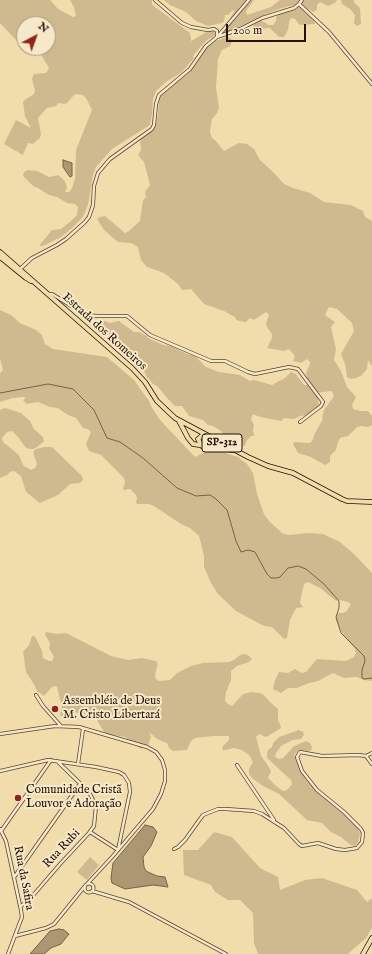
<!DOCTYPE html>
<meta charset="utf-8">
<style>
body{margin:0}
#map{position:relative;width:372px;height:954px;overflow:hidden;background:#f1ddac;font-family:"IM FELL English",serif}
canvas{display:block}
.north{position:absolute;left:16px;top:16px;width:40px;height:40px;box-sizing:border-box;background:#f6e9c9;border:1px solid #a3927b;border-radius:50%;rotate:41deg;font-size:11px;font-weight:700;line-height:16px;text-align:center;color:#270f05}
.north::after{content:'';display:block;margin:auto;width:14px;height:18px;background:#8f2418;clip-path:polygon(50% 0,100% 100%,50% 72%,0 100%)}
.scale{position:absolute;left:226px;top:24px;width:80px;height:18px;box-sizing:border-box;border:2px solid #270f05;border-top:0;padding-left:5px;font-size:12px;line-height:14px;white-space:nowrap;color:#270f05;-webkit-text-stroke:3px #f6e9c9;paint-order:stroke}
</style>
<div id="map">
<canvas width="372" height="954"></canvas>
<div class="north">N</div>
<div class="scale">200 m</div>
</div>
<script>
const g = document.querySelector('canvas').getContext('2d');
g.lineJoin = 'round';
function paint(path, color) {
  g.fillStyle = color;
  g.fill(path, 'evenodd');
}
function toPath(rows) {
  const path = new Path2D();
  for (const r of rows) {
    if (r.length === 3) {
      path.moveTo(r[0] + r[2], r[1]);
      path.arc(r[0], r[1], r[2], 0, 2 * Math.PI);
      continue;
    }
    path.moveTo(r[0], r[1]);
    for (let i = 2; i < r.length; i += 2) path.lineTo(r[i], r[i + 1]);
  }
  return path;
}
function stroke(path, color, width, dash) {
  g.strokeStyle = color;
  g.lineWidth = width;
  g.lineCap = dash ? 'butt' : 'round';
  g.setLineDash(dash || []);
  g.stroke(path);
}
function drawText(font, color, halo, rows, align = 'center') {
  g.font = font + ' "IM FELL English",serif';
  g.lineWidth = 4;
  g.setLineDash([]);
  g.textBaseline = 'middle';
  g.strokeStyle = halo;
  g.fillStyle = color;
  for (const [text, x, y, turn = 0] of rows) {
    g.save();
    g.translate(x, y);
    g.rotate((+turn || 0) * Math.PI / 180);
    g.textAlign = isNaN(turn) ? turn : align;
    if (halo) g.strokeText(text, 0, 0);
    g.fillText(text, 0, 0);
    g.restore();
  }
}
paint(toPath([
 [0,0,50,0,58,9,73,17,76,16,74,7,70,0,152,0,152,4,155,7,190,33,191,41,210,30,218,34,207,40,195,53,193,57,194,58,182,72,166,82,156,91,153,99,152,114,150,125,112,149,96,167,93,175,88,205,83,217,71,229,61,237,43,246,39,246,52,230,61,229,71,221,77,215,78,207,75,204,67,203,57,197,49,195,38,188,33,186,23,176,24,172,28,170,37,171,49,177,58,175,64,180,66,184,67,188,65,192,69,192,72,188,75,179,76,150,92,110,86,98,83,95,75,94,66,104,58,103,56,106,47,108,38,118,41,134,40,138,33,144,28,143,23,155,4,144,16,120,31,128,25,116,23,102,26,99,34,94,35,91,32,79,34,74,46,73,49,68,37,48,48,48,48,24,24,24,24,44,17,41,0,23],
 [164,0,254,0,246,11,247,15,271,7,280,0,337,0,335,3,328,6,320,2,317,5,317,9,314,12,306,8,302,9,314,20,315,24,300,25,295,19,291,18,289,22,288,30,284,37,279,37,270,28,257,29,254,27,253,23,256,21,261,20,268,25,273,25,276,21,276,17,283,12,296,9,298,5,294,5,282,8,266,14,226,33,223,30,234,12,233,10,228,15,225,15,224,21,222,23,208,26,196,21,186,12,170,5],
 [341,0,354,0,354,2,360,8,361,24,357,26,354,23,355,15,350,9,342,4],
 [226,37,231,38,232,42,230,46,222,50,218,59,216,87,219,108,217,113,212,119,210,132,212,138,216,141,224,151,239,143,247,144,254,149,260,160,273,172,284,184,293,188,310,193,324,202,351,205,363,211,365,217,372,221,372,366,368,360,367,369,361,376,356,378,350,379,347,377,345,364,341,354,354,331,352,323,337,309,329,307,325,315,335,322,331,327,336,349,334,360,341,371,347,387,356,397,352,405,353,409,360,411,368,411,372,416,372,425,369,427,361,426,357,427,348,436,340,438,338,442,336,450,330,456,330,462,325,465,311,457,298,453,293,444,294,442,310,443,312,441,315,433,323,419,322,418,324,410,334,396,332,391,315,393,318,398,319,407,317,411,310,415,300,416,294,419,284,418,281,421,260,417,253,414,251,419,254,425,253,430,254,436,251,436,247,440,245,446,235,444,227,440,221,431,213,426,208,425,203,420,189,416,182,406,175,406,168,399,157,386,153,384,147,377,143,369,135,364,132,360,111,340,108,332,99,323,102,320,110,323,119,321,134,332,139,332,147,336,148,338,163,345,171,346,187,354,195,356,206,367,219,372,240,375,250,381,254,380,272,385,285,378,291,372,296,374,304,385,309,385,306,373,310,364,310,362,307,359,301,363,293,361,295,356,289,349,284,351,267,348,272,338,272,334,267,327,266,323,269,315,266,312,254,320,250,318,246,322,244,322,236,320,235,317,224,311,204,304,191,289,182,290,178,284,164,273,147,267,141,260,138,247,131,243,118,242,104,230,97,219,100,217,105,216,125,233,129,231,140,221,142,206,143,200,146,197,145,192,150,185,144,162,138,155,141,150,140,139,155,127,157,121,160,94,188,71,202,51,213,41,219,40],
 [0,310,11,315,20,323,36,330,42,335,45,344,53,349,107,357,134,380,149,401,151,406,160,420,195,457,210,449,220,448,228,454,238,457,247,464,253,473,257,494,264,514,269,521,282,533,288,535,309,533,323,534,340,542,355,555,372,573,372,681,364,680,357,677,344,678,333,673,318,681,309,683,297,688,288,688,281,693,273,689,275,680,279,672,288,673,295,669,302,673,306,672,317,659,346,661,354,657,356,653,355,649,344,636,336,621,336,617,338,613,342,613,346,612,351,604,348,602,340,600,336,601,320,588,308,582,304,584,303,588,300,603,303,607,297,608,295,610,290,620,287,638,284,639,272,627,264,626,236,611,218,594,211,583,204,567,204,556,199,536,190,528,181,524,154,506,149,504,137,504,136,502,137,498,136,495,130,489,123,490,125,482,124,478,101,455,89,451,86,444,91,432,88,429,83,428,76,418,68,415,58,408,50,407,38,402,26,404,23,400,26,398,23,397,13,398,0,402,0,373,3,370,0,359],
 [5,408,21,413,30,421,34,429,43,437,44,441,41,444,34,449,30,449,26,448,18,437,12,431,7,432,2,438,3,442,19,455,22,463,24,466,31,470,35,468,37,464,33,452,36,449,44,447,52,447,82,476,83,480,80,483,70,484,58,495,40,503,26,492,21,476,14,471,10,472,7,475,0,478,0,410],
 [46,632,57,634,66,633,111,656,128,660,142,658,156,661,158,664,156,670,155,677,157,680,160,681,170,680,177,673,191,666,203,663,229,662,234,660,240,655,245,654,249,656,252,659,249,662,237,666,231,671,231,680,226,692,225,701,228,704,232,706,243,694,251,692,260,693,264,695,269,701,278,709,278,721,280,724,281,728,266,737,259,734,256,737,261,756,267,764,271,771,268,778,276,786,283,791,287,790,292,784,291,780,267,758,267,754,268,750,272,747,273,743,279,737,299,730,303,732,304,735,301,739,293,740,281,746,276,753,275,757,279,759,283,758,294,746,306,741,310,743,312,747,311,751,307,751,299,750,294,755,302,773,306,780,316,790,357,826,360,834,358,842,355,846,351,845,341,837,331,832,322,823,307,820,279,794,263,786,252,778,249,774,249,769,253,762,249,755,242,750,234,748,226,750,222,750,223,746,229,740,229,736,213,736,195,738,191,741,187,750,173,751,169,748,167,743,157,739,149,732,151,737,148,746,144,747,141,749,125,737,106,734,102,729,96,718,92,715,79,714,70,709,68,713,63,717,61,716,60,715,62,707,57,687,55,686,52,687,44,696,37,691,35,686,26,672,23,652,29,645,32,636,34,636,36,638,42,651,43,658,49,661,52,661,54,657,49,648,50,643,45,635],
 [214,832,232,837,260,868,278,877,280,890,305,880,322,878,357,890,367,902,372,898,372,928,366,938,348,954,258,954,254,943,253,913,240,900,228,900,215,892,211,885,184,875,183,850,198,850],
 [90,857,99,865,87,880,77,872]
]), '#cfba90');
const water = toPath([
 [63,160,72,163,72,176,70,177,63,167,63,160],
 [145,825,153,827,157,832,151,846,143,857,144,867,146,871,150,873,157,876,165,877,168,887,153,885,125,889,112,883,111,878,113,863,145,825],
 [59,929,64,930,69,934,61,944,51,948,44,954,30,954,50,931,59,929]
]);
paint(water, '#ac9773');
stroke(water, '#776147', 1);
stroke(toPath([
 [0,393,48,384,73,389,94,410,107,438,120,442,143,458,177,488,184,491,196,496,210,495,216,499,227,510,236,541,241,552,248,550,255,552,267,574,271,578,277,578,280,577,288,568,298,566,306,569,324,584,339,601,339,608,336,617,341,633,364,656,365,661,362,670,362,678,364,679,372,678]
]), '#776147', 1);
const minor = toPath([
 [155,0,182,23,191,27,208,30,214,29,217,31,217,37],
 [299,4,329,32,372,84],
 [218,36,249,0],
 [19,270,32,258,57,245,66,239,85,222,89,217,93,205,94,186,98,173,110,159,152,129,154,125,156,104,159,95,190,69,206,46,217,37,240,29,262,18,294,8,299,4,302,0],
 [48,294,52,294,86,315,97,316,127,316,150,335,211,361,225,361,248,372,255,374,289,367,298,369,323,402,321,406,300,422],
 [36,695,43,706,60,725],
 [0,734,55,726,79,727,147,747,156,752,162,760,165,770,165,781,161,794,153,809,112,857,87,884],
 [366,756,372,753],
 [78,764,83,729],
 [237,765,274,820],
 [0,771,48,760,96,767,119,772,124,775,129,783,130,792,118,850,90,832],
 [0,829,6,841,21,910,22,917,8,954],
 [1,831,51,760],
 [174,849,178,847,185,840,203,815,218,809,226,809,254,811,262,814,284,828,299,844,302,846,318,843,336,849,345,850,357,848,362,842,363,833,361,829,344,812,317,790,302,771,297,757,300,752,322,756,359,755,366,756,372,764],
 [15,876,80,784],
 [89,888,4.5],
 [92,891,129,902,226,954],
 [21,906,29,900,61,863,89,833,94,826,96,806,89,792,57,761],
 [15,936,46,928,54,924,85,886]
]);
const primary = toPath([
 [0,252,132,368,145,382,157,401,175,418,248,457,268,466,293,473,342,499,347,501,372,502],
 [0,257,26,278,31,281],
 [179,421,188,438,193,444,232,450],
 [202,446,198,439,204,434],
 [363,954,372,938]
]);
stroke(minor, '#5a422f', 4);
stroke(primary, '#270f05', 5.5);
stroke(minor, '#f6e9c9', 2.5);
stroke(primary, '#f1ddac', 4);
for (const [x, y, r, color] of [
 [55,709,4,"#8f2418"],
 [18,798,4,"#8f2418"]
]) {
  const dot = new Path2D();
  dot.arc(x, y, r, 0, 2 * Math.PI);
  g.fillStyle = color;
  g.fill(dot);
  stroke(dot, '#f6e9c9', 1.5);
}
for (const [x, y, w] of [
 [222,443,40]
]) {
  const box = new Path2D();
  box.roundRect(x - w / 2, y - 9, w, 18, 3);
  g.fillStyle = '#f6e9c9';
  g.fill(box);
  stroke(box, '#270f05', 1);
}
drawText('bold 11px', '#270f05', null, [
 ["SP-312",222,443]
]);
drawText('12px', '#270f05', '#f6e9c9', [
 ["Estrada dos Romeiros",104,332,42],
 ["Rua Rubi",62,849,-47],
 ["Rua da Safira",23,878,79]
]);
drawText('12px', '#270f05', '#f6e9c9', [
 ["Assembléia de Deus",63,702],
 ["M. Cristo Libertará",63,716],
 ["Comunidade Cristã",26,791],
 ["Louvor e Adoração",26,805]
], 'left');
</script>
